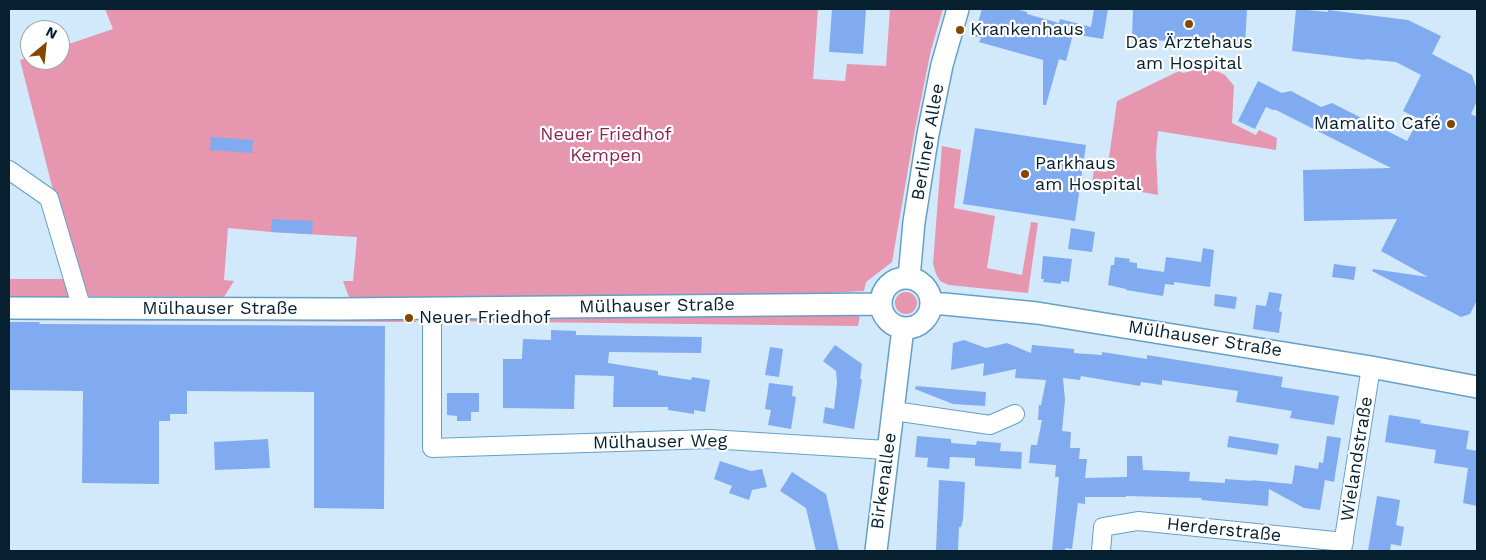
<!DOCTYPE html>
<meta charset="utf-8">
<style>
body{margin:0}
#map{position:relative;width:1486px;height:560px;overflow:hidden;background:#d1e9fa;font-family:"Work Sans",sans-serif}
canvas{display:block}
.frame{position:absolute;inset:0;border:10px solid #072030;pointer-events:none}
.north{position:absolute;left:20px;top:20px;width:50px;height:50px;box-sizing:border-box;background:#fff;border:1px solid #9ca6ac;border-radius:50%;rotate:28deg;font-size:14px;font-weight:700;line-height:20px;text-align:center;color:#072030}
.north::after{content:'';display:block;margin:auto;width:18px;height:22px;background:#834702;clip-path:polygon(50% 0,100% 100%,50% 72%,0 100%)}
</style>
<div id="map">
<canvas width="1486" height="560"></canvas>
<div class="frame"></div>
<div class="north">N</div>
</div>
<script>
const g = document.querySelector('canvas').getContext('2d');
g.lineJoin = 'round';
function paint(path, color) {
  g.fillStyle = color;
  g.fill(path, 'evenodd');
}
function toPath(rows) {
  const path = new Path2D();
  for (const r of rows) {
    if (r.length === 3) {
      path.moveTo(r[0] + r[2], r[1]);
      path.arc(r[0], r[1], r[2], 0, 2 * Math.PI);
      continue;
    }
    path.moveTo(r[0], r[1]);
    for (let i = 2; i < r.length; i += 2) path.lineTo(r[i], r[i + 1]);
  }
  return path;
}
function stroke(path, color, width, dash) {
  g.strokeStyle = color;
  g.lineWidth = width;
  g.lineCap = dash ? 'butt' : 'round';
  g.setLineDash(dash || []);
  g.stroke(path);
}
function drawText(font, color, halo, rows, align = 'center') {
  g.font = font + ' "Work Sans",sans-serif';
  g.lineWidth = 4.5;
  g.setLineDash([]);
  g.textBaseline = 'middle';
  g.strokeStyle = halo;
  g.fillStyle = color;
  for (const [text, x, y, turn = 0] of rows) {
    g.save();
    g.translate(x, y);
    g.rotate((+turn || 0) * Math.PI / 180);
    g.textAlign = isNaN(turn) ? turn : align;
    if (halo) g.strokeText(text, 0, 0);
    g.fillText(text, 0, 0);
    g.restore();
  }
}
paint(toPath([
 [105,9,818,9,813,79,845,81,847,64,886,66,890,9,943,9,931,50,915,129,892,262,866,282,864,291,810,294,576,297,349,297,343,281,353,281,357,237,271,232,228,228,224,280,234,281,224,297,86,296,55,198,20,60,30,57,30,60,60,60,60,47,113,29],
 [1199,69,1213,69,1225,75,1234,86,1232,123,1256,135,1259,130,1277,138,1276,150,1158,131,1156,153,1158,195,1092,183,1094,170,1107,172,1117,101,1179,71,1183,73],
 [942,146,961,150,954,208,995,216,987,268,1022,275,1031,222,1038,223,1028,293,949,285,940,281,936,274,933,264],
 [9,279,67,279,68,297,9,297],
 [906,303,11],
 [9,313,408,315,417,322,9,320],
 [444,315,860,315,858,326,437,321]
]), '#e796b0');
paint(toPath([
 [832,9,866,9,863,54,829,52],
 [982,9,1015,9,1027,12,1027,14,1059,23,1060,19,1091,27,1094,9,1108,9,1103,39,1073,34,1066,61,1059,59,1046,105,1043,105,1043,60,979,42,981,38,974,36],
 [1133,9,1247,9,1245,45,1132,39],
 [1296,9,1328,12,1328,10,1408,20,1441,36,1432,54,1472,75,1477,90,1477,101,1471,114,1477,117,1477,300,1470,314,1461,317,1372,271,1373,269,1428,277,1381,251,1397,219,1304,221,1303,170,1391,168,1276,110,1273,110,1266,107,1255,129,1238,121,1258,81,1282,93,1291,91,1321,107,1332,103,1407,141,1419,119,1403,111,1421,75,1396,62,1365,59,1365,60,1292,51],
 [975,128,1086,145,1075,221,963,204],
 [211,137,253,140,252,153,210,150],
 [272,219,313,221,312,234,271,232],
 [1071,228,1095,232,1092,252,1068,249],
 [1203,248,1214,250,1210,287,1174,282,1174,285,1165,284,1163,296,1126,290,1126,289,1108,285,1111,265,1114,265,1115,257,1130,259,1129,262,1137,263,1137,268,1164,272,1166,257,1201,262],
 [1043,256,1072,259,1069,282,1061,281,1061,284,1043,282,1044,279,1041,279],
 [1334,264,1356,267,1354,280,1332,277],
 [1269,292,1282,294,1279,311,1282,312,1279,333,1253,329,1256,305,1266,306],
 [1215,294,1237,297,1235,309,1214,306],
 [9,322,40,322,39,324,385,326,384,509,314,508,314,392,187,391,187,414,170,414,170,421,159,421,159,484,82,483,83,391,9,390],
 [551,330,576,331,576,335,702,337,701,353,609,352,608,363,658,371,658,375,691,380,692,377,710,380,705,412,694,410,694,414,668,410,668,407,613,407,614,376,575,375,574,409,503,408,503,359,522,359,523,339,551,340],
 [964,340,986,348,1007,343,1031,353,1032,345,1074,349,1074,353,1102,355,1102,352,1147,359,1147,355,1283,377,1281,387,1339,396,1334,425,1290,418,1292,411,1236,402,1238,391,1162,380,1162,385,1141,382,1140,386,1081,376,1080,380,1063,378,1065,400,1062,431,1071,432,1070,448,1080,448,1079,459,1087,459,1085,478,1127,477,1127,456,1142,456,1143,470,1190,472,1189,481,1225,483,1225,479,1254,481,1251,480,1292,484,1295,465,1318,469,1319,462,1323,463,1327,436,1341,438,1334,482,1325,480,1320,510,1304,508,1269,489,1268,506,1201,500,1202,498,1126,496,1126,497,1085,497,1085,504,1078,503,1072,549,1065,548,1066,551,1052,551,1059,477,1055,477,1056,465,1029,463,1031,445,1037,445,1042,420,1038,420,1039,405,1041,405,1046,380,1015,378,1016,369,983,376,984,363,951,370,953,343],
 [835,345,862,364,860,379,862,379,854,429,823,423,825,407,834,409,837,383,836,371,823,361],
 [770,347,783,349,779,377,765,375],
 [769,383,793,386,792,396,796,397,791,429,768,425,771,410,765,409],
 [916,386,986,392,985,406,953,404,915,389],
 [447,393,479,393,479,412,471,412,471,421,457,421,457,416,447,415],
 [1389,415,1421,420,1420,423,1469,431,1466,449,1477,451,1477,506,1463,503,1468,468,1434,463,1436,450,1385,442],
 [917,436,951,439,951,443,976,445,977,441,1001,443,1000,451,1022,452,1021,469,975,466,975,458,950,457,949,469,927,467,928,458,915,457],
 [1229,436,1279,444,1277,455,1227,447],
 [268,439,270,468,215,470,214,442],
 [720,461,751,471,762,469,767,487,752,490,749,500,729,493,732,486,714,479],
 [792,472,826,494,839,551,816,551,806,508,780,491],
 [939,480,965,482,963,520,961,527,959,527,958,551,936,551,936,550],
 [1377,496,1400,500,1396,525,1404,527,1401,546,1391,544,1390,551,1368,551]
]), '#80abf0');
const minor = toPath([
 [9,170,49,198,82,309],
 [432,308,432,448,710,439,887,450],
 [894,411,990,425,1015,414],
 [1101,551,1103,527,1138,521,1344,542],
 [1342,551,1371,367]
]);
const tertiary = toPath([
 [906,303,25],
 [909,278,914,222,928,134,942,65,958,9],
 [932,304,944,304,1037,313,1371,367,1477,387],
 [9,308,340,309,881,304],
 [876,551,903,328]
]);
stroke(minor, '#65a0c8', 20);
stroke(tertiary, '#65a0c8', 24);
stroke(minor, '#fff', 18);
stroke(tertiary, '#fff', 21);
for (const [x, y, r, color] of [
 [1189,24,5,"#834702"],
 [960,30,5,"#834702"],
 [1451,124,5,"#834702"],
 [1025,174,5,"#834702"],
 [409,318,5,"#834702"]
]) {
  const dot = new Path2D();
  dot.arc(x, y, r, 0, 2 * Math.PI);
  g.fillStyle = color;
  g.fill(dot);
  stroke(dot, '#fff', 2);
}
drawText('18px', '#072030', '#fff', [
 ["Krankenhaus",970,30],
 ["Das Ärztehaus",1189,43,"center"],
 ["am Hospital",1189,64,"center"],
 ["Mamalito Café",1441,124,"right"],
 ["Parkhaus",1035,164],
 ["am Hospital",1035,185],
 ["Neuer Friedhof",419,318]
], 'left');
drawText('18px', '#89244f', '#fff', [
 ["Neuer Friedhof",606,135],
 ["Kempen",606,156]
]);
drawText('18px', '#072030', '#fff', [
 ["Berliner Allee",928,142,-80],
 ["Mülhauser Straße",657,306,-1],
 ["Mülhauser Straße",220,309],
 ["Mülhauser Straße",1205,339,9],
 ["Mülhauser Weg",660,442,-1],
 ["Wielandstraße",1357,459,-81],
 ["Birkenallee",884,481,-82],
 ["Herderstraße",1224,530,6]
]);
</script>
